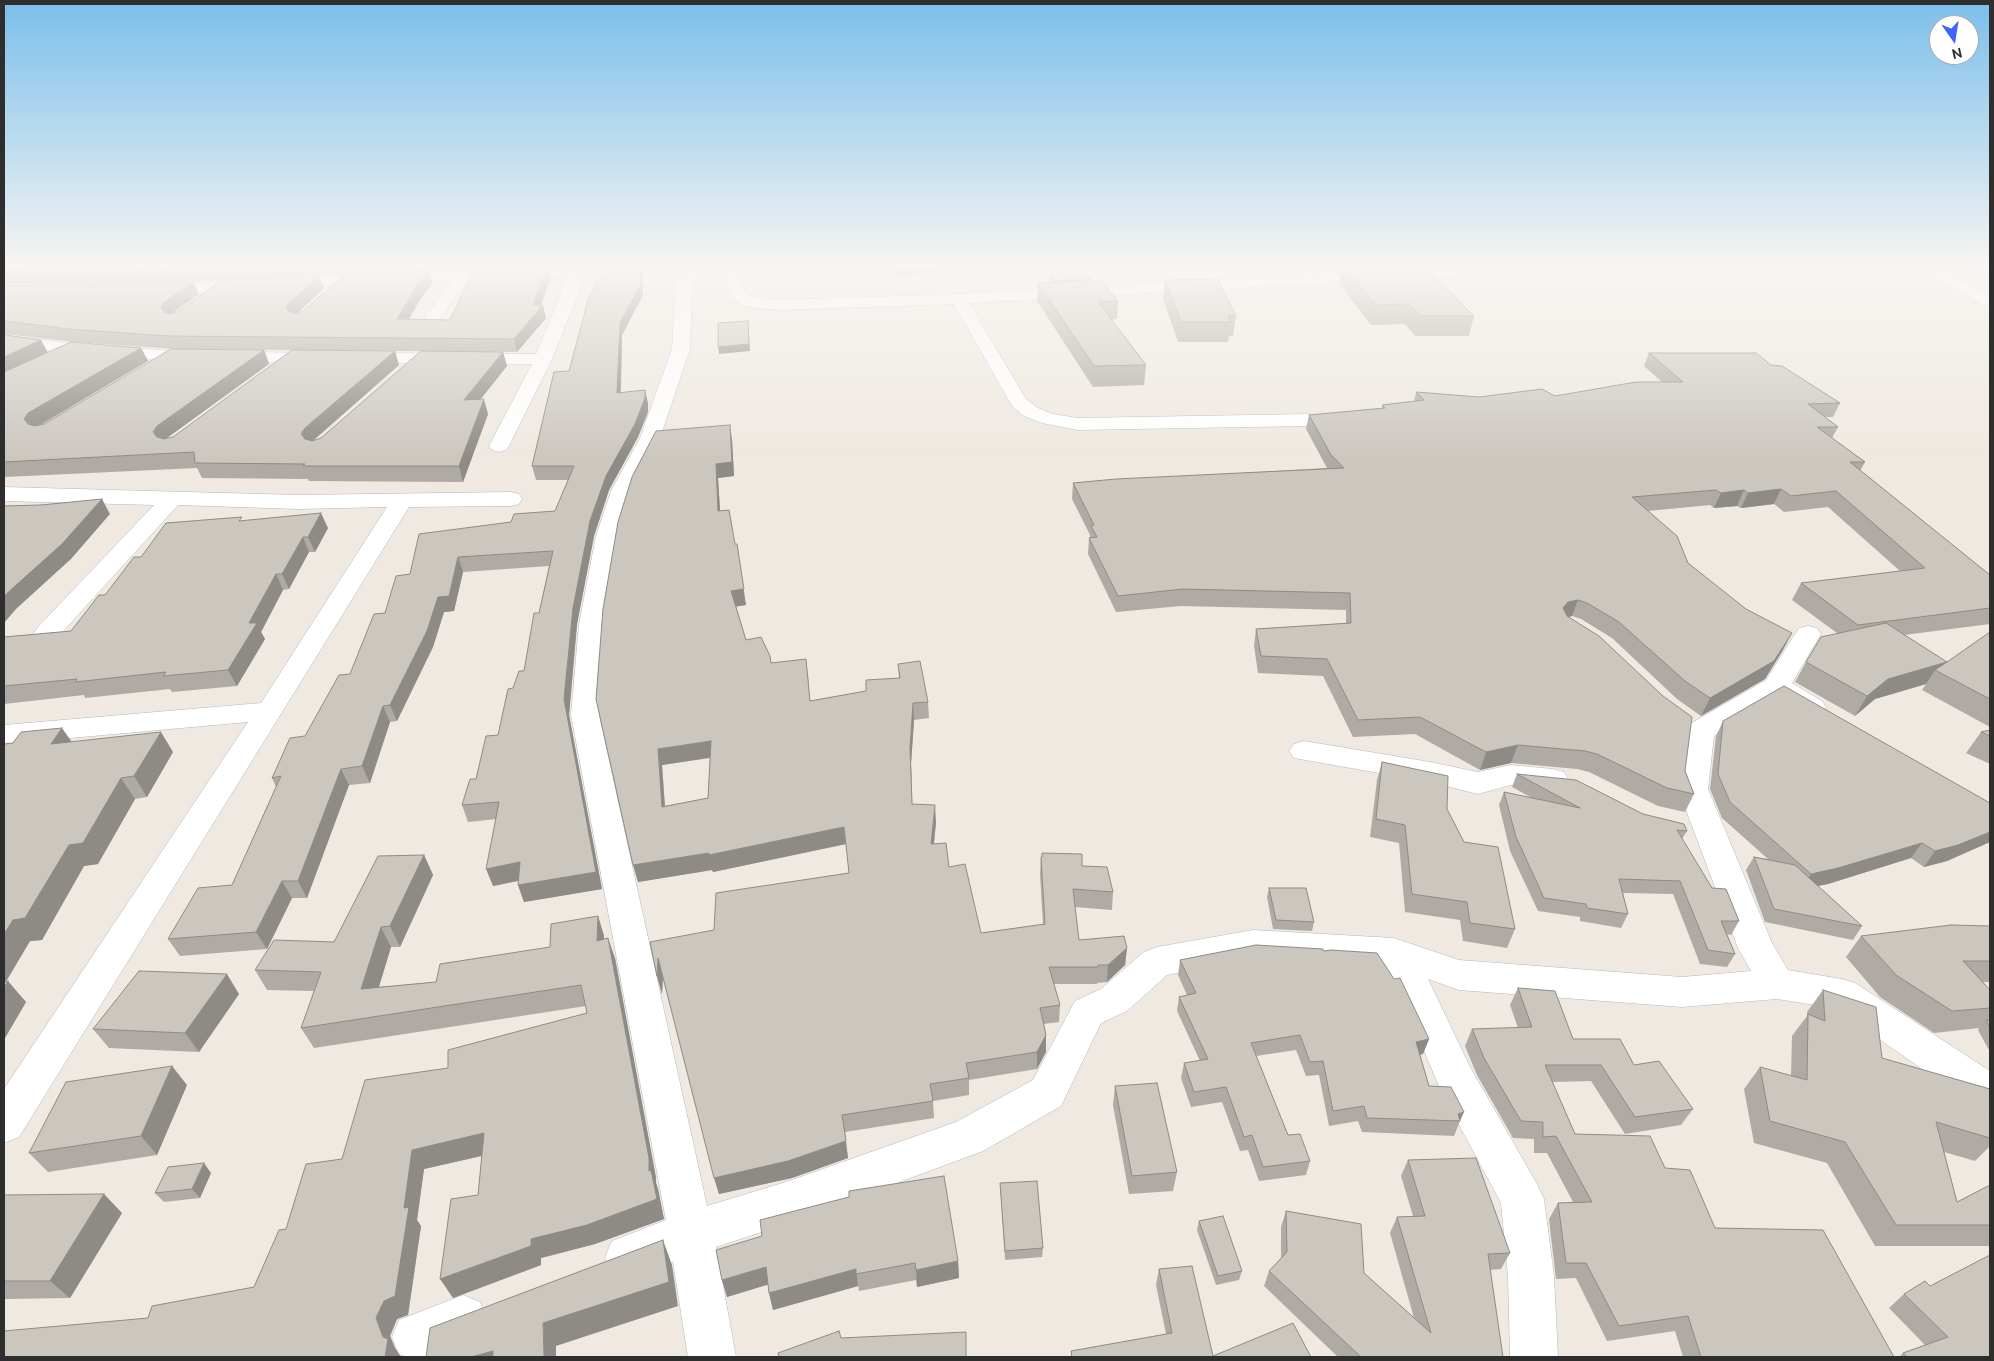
<!DOCTYPE html>
<style>
body{margin:0}
#map{position:relative;width:1994px;height:1361px;overflow:hidden;background:#efe9e1;font-family:Ubuntu,sans-serif}
canvas{display:block}
.frame{position:absolute;inset:0;border:5px solid #2e2e2e;pointer-events:none}
.north{position:absolute;left:1929px;top:15px;width:50px;height:50px;box-sizing:border-box;background:#fff;border:1px solid #ababab;border-radius:50%;rotate:167deg;font-size:14px;font-weight:700;line-height:20px;text-align:center;color:#2e2e2e}
.north::after{content:'';display:block;margin:auto;width:18px;height:22px;background:#4264fb;clip-path:polygon(50% 0,100% 100%,50% 72%,0 100%)}
</style>
<div id="map">
<canvas width="1994" height="1361"></canvas>
<div class="frame"></div>
<div class="north">N</div>
</div>
<script>
const g = document.querySelector('canvas').getContext('2d');
g.lineJoin = 'round';
function paint(path, color) {
  g.fillStyle = color;
  g.fill(path, 'evenodd');
}
function toPath(rows) {
  const path = new Path2D();
  for (const r of rows) {
    path.moveTo(r[0], r[1]);
    for (let i = 2; i < r.length; i += 2) path.lineTo(r[i], r[i + 1]);
  }
  return path;
}
function stroke(path, color, width, dash) {
  g.strokeStyle = color;
  g.lineWidth = width;
  g.lineCap = dash ? 'butt' : 'round';
  g.setLineDash(dash || []);
  g.stroke(path);
}
paint(toPath([
 [883,268,1111,268,885,280]
]), '#f5dfe0');
const minor = toPath([
 [516,268,558,268,577,272,584,279,552,359,509,446,506,450,499,452,492,450,489,446,532,364,359,363,353,362,350,358,353,354,359,353,536,354,567,279,549,275,468,279,439,320,433,322,427,320,425,317,452,280,158,295,153,293,150,290,153,287,158,285,516,268],
 [694,268,711,268,692,283,690,349,660,438,633,491,620,536,605,624,599,715,707,1206,786,1182,956,1122,1033,1080,1075,1001,1101,989,1144,952,1157,947,1253,930,1394,938,1459,960,1682,977,1751,971,1738,948,1678,789,1681,754,1685,731,1690,724,1766,680,1799,628,1808,626,1817,628,1821,634,1792,683,1822,701,1826,707,1822,713,1812,716,1802,713,1776,698,1714,736,1708,789,1772,943,1788,970,1842,979,1855,983,1990,1071,1990,1111,1976,1106,1834,1008,1777,999,1682,1007,1459,990,1428,979,1470,1067,1537,1184,1544,1199,1554,1276,1558,1357,1510,1357,1508,1276,1501,1203,1441,1091,1406,1008,1383,966,1253,958,1167,975,1127,1011,1101,1023,1061,1106,983,1151,786,1224,716,1247,736,1357,688,1357,673,1262,628,1280,612,1273,605,1257,612,1241,666,1220,571,715,579,624,596,536,611,491,640,438,672,349,676,281,694,268],
 [720,268,734,268,746,293,750,297,778,300,959,294,1439,268,1529,268,1527,271,1522,272,969,303,1026,399,1038,408,1053,414,1077,418,1309,414,1316,416,1319,420,1316,424,1309,426,1077,430,1042,423,1024,416,1012,406,954,304,778,310,754,308,738,303,733,298,720,268],
 [1922,268,1940,268,1990,296,1990,307,1984,305,1924,271,1922,268],
 [4,335,75,344,173,351,319,353,325,354,328,358,325,362,319,363,173,361,75,354,4,345,4,335],
 [4,487,298,495,511,492,519,494,522,499,519,504,511,506,409,507,19,1137,4,1143,4,1089,248,722,4,744,4,725,261,703,387,507,298,509,178,505,56,639,47,641,38,639,34,633,38,627,154,505,4,501,4,487],
 [1304,741,1430,762,1478,772,1511,765,1553,769,1564,772,1568,779,1564,786,1553,789,1511,785,1478,794,1430,782,1294,758,1289,751,1294,744,1304,741],
 [463,1295,480,1302,487,1319,480,1336,425,1357,407,1357,399,1354,392,1337,399,1320,463,1295]
]);
stroke(minor, '#b4b7c1', 1);
paint(minor, '#fff');
paint(toPath([
 [4,268,444,268,443,270,91,286,4,283],
 [895,268,958,268,958,271,899,275],
 [1045,268,1083,268,1091,279,1091,280,1118,301,1117,319,1111,320,1146,365,1144,385,1093,387,1037,301,1038,283,1051,282],
 [1326,268,1426,268,1474,316,1469,336,1415,336,1405,324,1371,325,1339,284,1341,271,1329,272],
 [319,276,324,288,297,314,433,283,421,298,409,319,450,320,551,277,541,305,546,318,517,352,173,349,75,342,4,334,4,285,199,294,173,313],
 [1165,280,1236,316,1233,336,1229,336,1228,342,1178,342,1163,299],
 [643,295,622,335,621,392,648,403,648,412,638,437,609,490,594,536,577,624,569,715,602,889,524,902,518,885,518,881,493,886,496,819,468,822,462,805,498,735,513,688,524,671,539,613,549,566,463,572,454,611,444,612,433,647,397,721,390,722,370,783,349,785,307,898,292,898,267,949,180,956,168,939,232,885,276,787,272,778,305,736,350,674,385,613,410,574,511,522,555,511,568,480,536,480,532,466,569,371],
 [4,335,41,340,48,353,141,348,148,361,41,425,264,350,269,364,167,438,173,437,395,351,399,365,313,441,321,438,503,352,507,366,480,399,488,414,463,482,309,481,308,479,202,478,197,468,4,477],
 [1649,353,1771,365,1840,403,1833,417,1825,417,1838,427,1832,438,1865,462,1860,471,1990,575,1990,624,1904,635,1947,662,1990,632,1990,727,1922,690,1926,684,1875,699,1855,716,1795,682,1806,662,1837,633,1792,600,1801,583,1900,571,1828,507,1784,512,1774,504,1741,508,1737,506,1714,508,1710,505,1648,511,1688,563,1783,650,1765,679,1701,716,1677,699,1612,638,1581,619,1572,616,1569,617,1685,771,1694,794,1685,812,1658,806,1589,772,1577,769,1511,763,1480,770,1415,734,1353,737,1323,676,1258,673,1254,646,1256,629,1346,623,1346,610,1181,606,1116,612,1088,554,1089,538,1090,538,1090,535,1072,499,1073,483,1327,468,1306,429,1309,415,1382,408,1382,405,1414,402,1416,392,1479,397,1555,396,1662,382,1644,366],
 [732,439,734,476,718,478,720,511,746,605,736,606,746,640,771,663,808,675,810,701,866,691,899,678,898,664,928,702,929,718,914,720,911,764,912,804,936,822,934,844,949,867,981,933,1043,924,1040,874,1041,857,1082,866,1113,892,1112,910,1075,907,1079,940,1127,948,1125,965,1107,982,1097,983,1097,984,1054,984,1060,1005,1059,1022,1044,1024,1046,1035,1046,1052,1037,1069,969,1080,969,1095,933,1101,934,1118,845,1132,848,1158,792,1178,719,1194,663,977,662,994,657,976,714,930,849,873,846,844,713,872,712,870,638,882,618,522],
 [710,758,708,798,665,806,662,765],
 [243,520,328,528,315,552,309,552,289,589,283,590,261,632,265,639,237,686,172,692,170,689,85,698,84,695,4,704,4,637,71,631,141,557],
 [1723,721,1990,803,1990,842,1947,861,1924,867,1911,858,1828,884,1818,886,1862,926,1853,940,1765,922,1746,870,1754,857,1768,859,1722,818,1710,789,1716,736],
 [1990,730,1990,764,1966,753,1981,732],
 [72,742,173,752,147,797,135,799,98,864,84,866,42,940,30,941,6,981,26,1002,5,1038,4,1039,4,744],
 [1382,762,1447,809,1464,842,1515,929,1507,948,1463,941,1460,920,1405,912,1399,843,1370,837,1377,780],
 [1517,774,1643,814,1687,831,1682,839,1712,888,1739,921,1731,935,1727,934,1735,954,1727,967,1700,964,1673,894,1623,893,1628,914,1621,928,1580,921,1580,917,1538,911,1510,851,1499,805,1504,792,1532,798,1512,787],
 [424,855,433,875,400,947,391,947,379,987,436,982,550,947,598,916,604,936,604,939,615,958,656,1178,656,1183,658,1189,664,1219,595,1244,541,1258,541,1265,453,1298,478,1195,482,1156,424,1169,417,1220,421,1226,408,1315,397,1319,390,1336,395,1348,401,1357,4,1357,148,1318,254,1287,286,1229,342,1159,448,1068,587,1013,586,1006,314,1048,301,1028,314,991,267,990,255,970,334,942],
 [1269,888,1314,922,1312,931,1273,929,1267,897],
 [1990,926,1990,982,1983,982,1990,990,1990,1052,1978,1030,1979,1028,1934,1033,1880,997,1846,957,1861,936],
 [1324,951,1429,1039,1423,1054,1420,1055,1429,1086,1460,1121,1454,1136,1362,1132,1358,1121,1329,1126,1319,1075,1306,1076,1296,1050,1256,1056,1288,1135,1310,1161,1306,1175,1259,1181,1248,1150,1240,1151,1222,1102,1191,1107,1181,1078,1184,1063,1200,1061,1177,1011,1179,997,1187,995,1178,975,1180,960],
 [1518,988,1573,1039,1634,1065,1693,1109,1681,1125,1625,1134,1591,1081,1552,1082,1575,1134,1665,1168,1715,1228,1894,1357,1683,1357,1675,1331,1607,1341,1576,1278,1556,1279,1549,1219,1558,1203,1573,1202,1547,1153,1534,1153,1534,1139,1513,1138,1477,1075,1465,1046,1472,1029,1518,1028,1510,1005],
 [1823,990,1882,1058,1990,1089,1990,1146,1975,1161,1944,1152,1957,1202,1990,1185,1990,1246,1875,1246,1827,1163,1754,1143,1744,1089,1760,1067,1791,1076,1792,1036,1807,1016,1807,1012],
 [239,994,199,1052,109,1048,93,1029],
 [187,1085,157,1155,48,1172,29,1153],
 [1115,1086,1177,1172,1173,1191,1129,1194,1113,1105],
 [1408,1160,1510,1253,1501,1269,1490,1270,1503,1357,1338,1357,1264,1286,1269,1271,1281,1258,1281,1227,1286,1211,1364,1273,1414,1318,1390,1233,1397,1217,1413,1216,1401,1176],
 [211,1173,200,1198,164,1202,155,1193],
 [1000,1183,1043,1248,1042,1257,1005,1260],
 [4,1195,122,1213,70,1298,4,1299],
 [1199,1221,1242,1271,1239,1280,1216,1285,1197,1230],
 [762,1236,958,1261,959,1278,917,1287,916,1280,859,1291,858,1286,773,1310,769,1293,768,1284,727,1297,722,1280],
 [1159,1269,1213,1356,1311,1357,1071,1357,1071,1351,1166,1334,1156,1285],
 [1930,1286,1990,1357,1899,1357,1903,1353,1925,1345,1889,1308,1904,1294]
]), '#afaba4');
paint(toPath([
 [547,268,549,268,551,277,539,309,543,305,546,318,517,352,514,339,533,305],
 [640,268,642,268,643,295,622,335,620,406,617,393,620,323],
 [898,268,931,268,931,272,899,275],
 [429,271,433,283,421,298,402,332,397,319,417,285],
 [319,276,324,288,291,319,286,306],
 [193,282,199,294,168,316,166,321,161,308,163,303],
 [748,321,750,351,719,354,718,347],
 [41,340,48,353,4,374,4,357],
 [141,348,148,361,36,427,32,434,24,419,28,413],
 [264,350,269,364,164,440,160,447,153,432,157,426],
 [395,351,399,365,310,443,308,449,301,434,305,428],
 [503,352,507,366,469,414,464,400],
 [645,390,648,403,648,412,638,437,609,490,594,536,577,624,569,715,602,889,524,902,518,885,564,699,573,608,590,521,606,476],
 [484,399,488,414,463,482,459,466],
 [730,425,732,439,734,476,718,478,721,526,718,511,716,464],
 [1781,489,1774,504,1741,508,1748,493],
 [1744,490,1737,506,1714,508,1721,493],
 [102,499,110,514,71,559,16,609,4,623,4,596],
 [321,513,328,528,315,552,308,537],
 [303,537,309,552,289,589,282,574],
 [737,544,746,605,734,607,731,591],
 [458,557,463,572,454,611,444,612,433,647,397,721,390,705,438,597],
 [276,574,283,590,261,632,265,639,237,686,228,670,249,623],
 [1578,600,1572,616,1561,619,1563,608,1568,602],
 [1792,633,1783,650,1765,679,1701,716,1710,698],
 [1947,662,1935,670,1926,684,1875,699,1855,716,1867,696,1888,679],
 [913,703,914,720,911,764,913,821,910,748],
 [383,706,390,722,370,783,362,766],
 [62,728,76,748,51,744],
 [161,732,173,752,147,797,134,776],
 [711,741,714,757,662,765,666,823,662,807,658,749],
 [1518,745,1511,763,1480,770,1486,752],
 [341,769,349,785,307,898,298,881],
 [121,778,135,799,98,864,84,866,42,940,30,941,4,985,4,934,13,920,69,845],
 [935,805,936,822,932,861,931,844],
 [844,827,846,844,713,872,712,870,638,882,633,865],
 [1990,832,1990,842,1947,861,1924,867,1935,851],
 [1922,843,1911,858,1828,884,1801,889,1811,874],
 [424,855,433,875,400,947,390,926],
 [520,862,527,879,493,886,486,869],
 [282,881,292,898,267,949,256,932],
 [598,916,604,936,604,961,597,941],
 [381,927,391,947,372,1009,361,989],
 [608,938,615,958,656,1178,656,1183,658,1189,664,1219,595,1244,541,1258,541,1265,453,1298,440,1279,531,1239,649,1171],
 [1127,948,1125,965,1107,982,1108,965],
 [658,958,663,975,662,994,657,976],
 [227,974,239,994,199,1052,185,1033],
 [8,981,26,1002,5,1038,4,1038,4,988],
 [1046,1035,1046,1052,1037,1069,1037,1052],
 [1429,1039,1423,1054,1410,1056,1416,1042],
 [172,1066,187,1085,157,1155,141,1136],
 [1464,1112,1460,1121,1458,1114],
 [842,1115,848,1158,792,1178,719,1194,714,1178],
 [484,1133,494,1153,424,1169,417,1220,421,1226,408,1315,397,1319,390,1336,395,1348,401,1357,385,1357,383,1337,376,1318,384,1301,404,1208,412,1150],
 [204,1163,211,1173,200,1198,192,1189],
 [104,1194,122,1213,70,1298,50,1281],
 [663,1240,672,1265,678,1306,556,1346,556,1357,544,1357,543,1323],
 [958,1261,959,1278,917,1287,916,1270],
 [766,1267,770,1284,727,1297,722,1280],
 [856,1269,858,1286,773,1310,769,1293],
 [493,1351,497,1357,471,1357]
]), '#8e8b86');
const building = toPath([
 [4,268,211,268,85,274,4,271,4,268],
 [474,268,547,268,533,305,543,305,514,339,167,336,68,329,4,321,4,285,85,287,193,282,163,303,161,308,164,312,170,314,177,312,222,280,319,276,286,306,288,311,297,314,303,311,344,275,429,271,417,285,397,319,450,320,474,268],
 [605,268,640,268,641,284,620,323,617,393,645,390,645,398,635,424,606,476,590,521,573,608,564,699,596,872,518,885,520,862,486,869,499,802,462,805,470,779,476,779,486,736,498,735,508,689,513,688,519,671,524,671,534,613,539,613,553,551,458,557,449,596,438,597,427,631,390,705,383,706,362,766,341,769,298,881,282,881,256,932,168,939,198,888,232,885,281,776,272,778,290,738,305,736,339,675,350,674,374,614,385,613,396,576,410,574,419,534,511,522,514,514,555,511,574,466,532,466,554,372,569,371,589,297,605,268],
 [1048,268,1083,268,1091,279,1054,281,1048,268],
 [1345,268,1426,268,1474,316,1420,316,1409,304,1376,305,1345,268],
 [1218,279,1236,316,1228,315,1231,322,1181,322,1165,280,1218,279],
 [1101,280,1118,301,1098,302,1146,365,1094,366,1038,283,1101,280],
 [748,321,749,344,718,347,718,323,748,321],
 [4,335,41,340,4,357,4,335],
 [71,342,141,348,28,413,24,419,28,424,35,426,44,424,171,349,264,350,157,426,153,432,157,437,164,439,173,437,292,350,395,351,305,428,301,434,305,439,312,441,321,438,421,351,503,352,464,400,484,399,459,466,303,466,305,464,195,463,194,452,4,462,4,372,71,342],
 [1649,353,1756,353,1771,365,1782,366,1840,403,1808,404,1838,427,1817,427,1865,462,1850,462,1990,575,1990,608,1858,625,1801,583,1925,568,1836,491,1791,496,1781,489,1748,493,1744,490,1721,493,1716,490,1632,497,1677,536,1688,563,1746,609,1792,633,1774,661,1710,698,1685,681,1619,622,1587,603,1578,600,1568,602,1563,608,1567,616,1599,636,1663,696,1692,717,1685,771,1694,794,1667,788,1597,754,1585,751,1518,745,1486,752,1420,717,1358,720,1327,659,1261,656,1256,629,1351,623,1350,593,1183,589,1118,596,1089,538,1097,537,1091,526,1094,525,1073,483,1116,479,1344,468,1331,455,1309,415,1385,408,1382,405,1424,400,1416,392,1479,397,1542,389,1555,396,1636,382,1683,382,1649,353],
 [730,425,732,462,716,464,718,511,729,510,735,544,737,544,744,589,731,591,746,640,761,637,770,656,771,663,806,659,810,701,866,691,866,680,900,678,898,664,920,661,928,702,913,703,910,748,912,804,935,805,931,844,946,843,949,867,965,864,981,933,1045,924,1041,857,1042,857,1042,853,1082,854,1082,866,1107,867,1113,892,1073,889,1079,940,1124,936,1127,948,1108,965,1098,965,1098,967,1049,967,1060,1005,1040,1008,1046,1035,1037,1052,966,1063,969,1078,930,1084,933,1101,842,1115,846,1141,788,1161,714,1178,658,958,657,976,650,942,714,930,716,893,849,873,844,827,709,855,709,853,633,865,596,699,603,609,618,522,632,477,656,431,730,425],
 [711,741,708,798,662,807,658,749,711,741],
 [102,499,62,544,4,596,4,506,41,505,102,499],
 [321,513,308,537,303,537,282,574,276,574,249,623,257,623,228,670,163,676,166,672,75,682,77,679,4,686,4,637,71,631,99,595,105,595,134,557,141,557,166,523,242,517,239,521,321,513],
 [1886,623,1947,662,1990,632,1990,699,1935,670,1947,662,1888,679,1867,696,1806,662,1821,637,1886,623],
 [1784,686,1990,803,1990,832,1958,845,1935,851,1922,843,1838,868,1811,874,1730,802,1718,774,1723,721,1784,686],
 [62,728,51,744,161,732,134,776,121,778,83,843,69,845,25,918,13,920,4,934,4,744,13,743,21,732,62,728],
 [1990,730,1990,736,1981,732,1990,730],
 [1382,762,1448,776,1447,809,1464,842,1498,847,1515,929,1470,923,1467,902,1412,894,1405,825,1376,819,1382,762],
 [1517,774,1576,780,1643,814,1684,824,1687,831,1677,830,1712,888,1726,889,1739,921,1721,921,1735,954,1708,950,1680,881,1619,879,1628,914,1587,908,1586,904,1544,898,1516,837,1504,792,1580,808,1517,774],
 [424,855,390,926,381,927,361,989,436,982,440,964,550,947,551,924,598,916,597,941,608,938,649,1158,649,1171,651,1170,657,1199,587,1225,531,1239,531,1246,440,1279,451,1199,478,1195,484,1133,412,1150,404,1208,409,1207,395,1296,384,1301,376,1318,383,1337,388,1339,385,1357,4,1357,4,1331,148,1318,152,1306,254,1287,279,1230,286,1229,306,1164,342,1159,365,1080,448,1068,448,1050,587,1013,581,985,301,1028,321,972,255,970,274,940,334,942,378,856,424,855],
 [1754,857,1795,865,1862,926,1774,909,1754,857],
 [1269,888,1306,888,1314,922,1276,920,1269,888],
 [1951,925,1990,926,1990,961,1963,961,1990,990,1990,1008,1952,1011,1896,975,1861,936,1951,925],
 [1256,945,1323,949,1324,951,1331,950,1377,953,1394,979,1400,978,1429,1039,1416,1042,1429,1086,1451,1087,1464,1112,1458,1114,1460,1121,1367,1118,1364,1106,1333,1111,1323,1061,1310,1062,1300,1035,1251,1043,1288,1135,1300,1134,1310,1161,1263,1167,1252,1135,1244,1137,1226,1087,1194,1092,1184,1063,1208,1059,1179,997,1196,993,1180,960,1256,945],
 [139,971,227,974,185,1033,93,1029,139,971],
 [8,981,4,988,4,982,8,981],
 [1518,988,1555,991,1573,1039,1620,1039,1634,1065,1659,1061,1693,1109,1635,1117,1601,1065,1545,1065,1575,1134,1650,1136,1665,1168,1690,1170,1715,1228,1823,1230,1894,1357,1701,1357,1688,1316,1619,1326,1586,1263,1566,1263,1558,1203,1592,1202,1556,1136,1543,1137,1543,1122,1521,1121,1484,1058,1472,1029,1532,1027,1518,988],
 [1823,990,1876,1007,1882,1058,1990,1089,1990,1115,1989,1114,1990,1118,1990,1138,1936,1122,1957,1202,1990,1185,1990,1225,1896,1225,1845,1142,1770,1121,1760,1067,1807,1080,1808,1014,1825,1021,1823,990],
 [1986,1020,1990,1021,1990,1027,1986,1020],
 [172,1066,141,1136,29,1153,66,1082,172,1066],
 [1157,1083,1177,1172,1132,1176,1115,1086,1157,1083],
 [1476,1158,1510,1253,1488,1254,1503,1357,1361,1357,1269,1271,1287,1252,1286,1211,1361,1224,1364,1273,1431,1333,1397,1217,1425,1216,1408,1160,1476,1158],
 [204,1163,192,1189,155,1193,168,1167,204,1163],
 [944,1176,958,1261,916,1270,915,1263,856,1274,856,1269,769,1293,766,1267,722,1280,716,1250,762,1236,760,1220,849,1197,849,1191,944,1176],
 [1037,1181,1043,1248,1005,1251,1000,1183,1037,1181],
 [104,1194,50,1281,4,1281,4,1195,104,1194],
 [1223,1216,1242,1271,1218,1276,1199,1221,1223,1216],
 [663,1240,669,1282,543,1323,544,1357,493,1357,493,1351,471,1357,426,1357,430,1328,663,1240],
 [1990,1255,1990,1357,1907,1357,1903,1353,1948,1337,1904,1294,1925,1281,1930,1286,1990,1255],
 [1192,1266,1213,1356,1293,1323,1311,1357,1072,1357,1071,1351,1172,1333,1159,1269,1192,1266],
 [839,1331,841,1338,966,1332,966,1357,779,1357,778,1353,839,1331]
]);
paint(building, '#cbc7bf');
stroke(building, '#8e8b86', 1);
const sky = g.createLinearGradient(0, 0, 0, 459);
sky.addColorStop(0, '#7abfeb');
sky.addColorStop(0.58, '#f8f5f2');
sky.addColorStop(1, '#f8f5f200');
g.fillStyle = sky;
g.fillRect(0, 0, 1994, 459);
</script>
